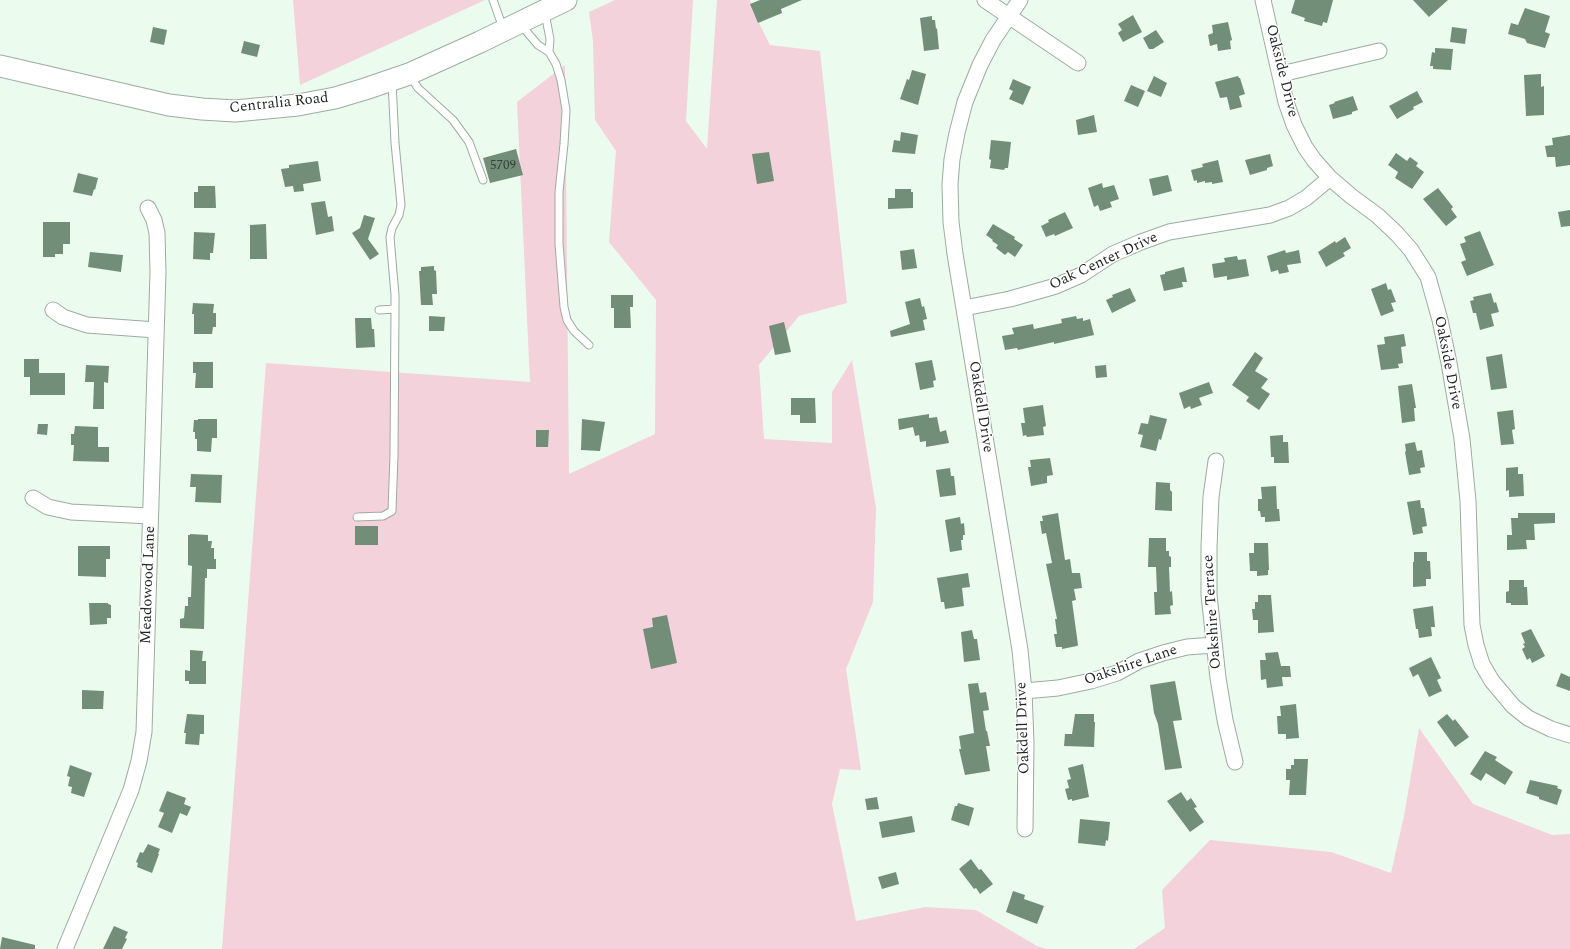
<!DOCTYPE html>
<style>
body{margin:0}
canvas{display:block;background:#ebfbee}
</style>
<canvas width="1570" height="949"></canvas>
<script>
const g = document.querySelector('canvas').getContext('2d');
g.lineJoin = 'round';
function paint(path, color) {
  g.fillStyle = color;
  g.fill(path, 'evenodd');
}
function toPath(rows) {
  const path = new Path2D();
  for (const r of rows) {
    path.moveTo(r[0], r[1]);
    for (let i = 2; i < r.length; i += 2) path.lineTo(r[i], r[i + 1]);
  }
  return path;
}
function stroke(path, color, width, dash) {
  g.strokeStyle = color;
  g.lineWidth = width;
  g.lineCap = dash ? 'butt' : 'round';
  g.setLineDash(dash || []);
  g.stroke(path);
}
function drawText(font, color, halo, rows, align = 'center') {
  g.font = font + ' Spectral,serif';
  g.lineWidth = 3;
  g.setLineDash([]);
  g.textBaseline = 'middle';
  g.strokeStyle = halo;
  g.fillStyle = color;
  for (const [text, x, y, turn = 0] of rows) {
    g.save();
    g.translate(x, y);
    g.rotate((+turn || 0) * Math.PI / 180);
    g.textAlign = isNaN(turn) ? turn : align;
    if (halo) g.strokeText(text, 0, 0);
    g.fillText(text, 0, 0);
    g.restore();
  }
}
paint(toPath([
 [293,0,485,0,300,85],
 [615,0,693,0,686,121,707,149,717,0,750,0,752,9,770,45,820,51,847,303,799,316,759,365,764,439,832,443,832,392,852,360,876,508,873,602,846,669,861,770,840,769,832,804,856,921,925,907,976,910,1037,946,1047,949,222,949,266,363,530,382,517,102,565,65,569,474,655,434,656,300,609,242,616,151,595,120,593,41,589,12],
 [1419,728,1473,804,1552,835,1570,834,1570,949,1134,949,1165,928,1162,890,1210,840,1331,852,1391,873,1404,816]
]), '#f4d2db');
paint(toPath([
 [760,0,802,0,781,9,782,13,758,23,750,4],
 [1295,0,1333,0,1327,23,1323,22,1322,26,1304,21,1305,18,1291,13],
 [1413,0,1448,0,1429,17],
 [1525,8,1550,16,1545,32,1550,34,1545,48,1527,43,1525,39,1508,34,1511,23,1518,25],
 [1133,15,1142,32,1123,42,1118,33,1122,30,1118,24],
 [932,16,932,20,935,20,936,29,937,28,939,49,924,51,920,18],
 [1228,22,1232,40,1230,41,1231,49,1218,51,1217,44,1210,46,1208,35,1213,33,1212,25],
 [153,27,167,30,164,45,150,42],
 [1452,27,1467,29,1465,44,1450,42],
 [1156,30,1164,42,1153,49,1149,49,1143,38],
 [244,41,260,45,257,57,241,53],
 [1435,48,1453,49,1451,70,1433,69,1433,66,1430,66,1432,52,1435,53],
 [912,70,926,74,918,105,900,99,907,79,909,80],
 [1541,74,1541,87,1544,86,1544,115,1526,116,1524,75],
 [1154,76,1167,83,1161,97,1147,91],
 [1238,76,1239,78,1240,78,1245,94,1239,96,1242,107,1230,110,1227,97,1220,98,1215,82],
 [1013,79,1031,87,1023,105,1009,99,1013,91,1009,89],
 [1131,85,1145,91,1138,107,1124,101],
 [1417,91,1423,102,1413,107,1414,109,1397,119,1389,106],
 [1353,96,1358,110,1352,112,1352,114,1333,119,1329,105,1335,103,1334,102],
 [1094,115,1097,132,1078,135,1076,120],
 [901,132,918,135,915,154,892,152,894,140,900,141],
 [1570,135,1570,165,1556,167,1555,157,1547,157,1545,146,1553,145,1552,138],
 [991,140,1011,142,1008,168,1005,168,1004,170,990,168,991,160,989,159],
 [516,149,523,175,490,183,483,158],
 [769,152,774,181,757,184,752,154],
 [1396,153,1407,161,1410,157,1418,163,1416,166,1424,172,1412,189,1395,178,1398,172,1388,165],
 [1270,154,1273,166,1267,168,1267,170,1250,175,1245,160],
 [1218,160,1223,182,1212,184,1212,182,1205,183,1205,181,1197,183,1197,180,1194,181,1191,170,1203,167,1202,164],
 [318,161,321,181,303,184,304,191,294,192,293,186,285,187,281,169,289,168,289,165],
 [78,173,98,178,95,190,94,189,92,196,73,192],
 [1168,175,1172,191,1153,196,1149,179],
 [1102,183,1103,188,1114,185,1119,199,1110,202,1112,207,1100,211,1098,205,1094,207,1088,188],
 [198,186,215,186,216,208,194,208,194,192,198,192],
 [1438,188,1453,207,1451,209,1457,217,1446,226,1423,199],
 [895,189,911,189,911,192,913,192,913,208,888,209,888,198,895,198],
 [325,201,328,217,332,216,334,231,316,235,311,203],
 [1570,210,1570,226,1561,227,1558,212],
 [1065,212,1073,228,1055,236,1054,234,1046,237,1041,226,1049,222,1048,220],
 [364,215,375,218,368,239,379,254,370,260,352,233,360,228],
 [43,222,70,222,70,244,63,244,63,254,55,254,55,257,43,257],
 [266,224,267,259,250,259,250,225],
 [993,224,1015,237,1014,239,1023,245,1015,257,1008,252,1005,255,996,248,998,245,992,241,993,240,986,235],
 [1480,231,1494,265,1467,276,1461,262,1466,260,1460,244,1466,242,1464,237],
 [194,232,215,233,213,253,210,253,210,260,193,259],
 [1345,237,1351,248,1343,253,1345,256,1326,267,1318,252,1335,241,1336,243],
 [914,249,917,268,902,270,900,251],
 [1285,250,1286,253,1299,250,1301,263,1287,265,1289,272,1279,274,1278,270,1271,272,1267,256],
 [90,252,123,255,121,272,88,267],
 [1237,256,1238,260,1246,259,1249,276,1227,280,1227,276,1214,278,1212,264,1225,262,1224,258],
 [434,266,434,270,436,271,437,294,432,294,433,305,421,305,419,271,421,271,421,267],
 [1184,267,1187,282,1182,282,1183,287,1164,291,1160,275,1165,274,1165,272],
 [1386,283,1388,290,1391,289,1396,302,1391,303,1394,311,1381,316,1371,289],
 [1130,288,1136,301,1112,313,1106,300,1113,297,1112,295],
 [1491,293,1494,303,1496,302,1499,312,1491,314,1494,326,1480,330,1476,313,1473,313,1470,301,1474,300,1473,297],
 [611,295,633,295,633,307,630,307,631,328,614,328,614,308,611,308],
 [920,298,922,307,924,306,927,319,923,320,925,330,891,337,890,331,910,324,905,302],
 [193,303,214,304,213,313,216,313,216,327,213,327,212,334,194,334,194,314,192,314],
 [429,316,445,317,444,331,429,331],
 [1076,316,1077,319,1083,318,1083,321,1090,319,1094,335,1054,344,1054,342,1018,350,1017,348,1005,350,1002,336,1014,334,1012,328,1033,324,1034,329,1062,323,1061,319],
 [355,318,371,318,372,329,374,329,375,347,356,348],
 [784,322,791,352,775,355,769,326],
 [1404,334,1406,346,1401,347,1403,363,1398,364,1399,368,1381,370,1377,345,1385,344,1384,337],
 [1255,352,1263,358,1255,371,1268,379,1261,388,1270,394,1259,410,1246,401,1249,397,1232,385],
 [1502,354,1507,388,1491,390,1486,357],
 [24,359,39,359,39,373,65,373,65,395,30,395,30,377,24,377],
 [932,360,936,380,933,381,934,387,920,390,915,363],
 [193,362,213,362,213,388,195,388,196,373,193,373],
 [86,365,109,366,108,383,104,382,104,409,93,409,94,382,85,382],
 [1106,365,1107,377,1096,378,1095,366],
 [1209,382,1213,393,1199,398,1202,405,1191,409,1190,406,1184,409,1179,393],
 [1412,384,1416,408,1414,408,1415,421,1402,423,1398,386],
 [791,398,815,398,816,423,800,423,800,415,791,415],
 [1043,405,1046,426,1043,427,1044,435,1027,437,1026,435,1023,436,1021,423,1025,423,1023,408],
 [1513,410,1515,429,1512,430,1514,444,1501,445,1497,412],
 [929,414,929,418,937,417,940,432,946,430,949,443,926,447,926,441,920,442,919,435,915,436,913,427,899,430,898,419],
 [1150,415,1167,419,1161,440,1159,439,1156,451,1140,447,1143,435,1138,434,1141,423,1148,424],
 [198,419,217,419,217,438,212,438,211,452,197,451,197,439,195,439,195,432,193,432,194,420,198,420],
 [582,419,605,422,600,451,581,450],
 [38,424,48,424,47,435,37,434],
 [75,426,98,427,98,447,109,447,109,462,73,461,74,445,71,445,71,434,74,434],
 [536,430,549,430,548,447,536,447],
 [1283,435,1283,442,1288,442,1289,463,1274,463,1274,457,1271,457,1270,436],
 [1415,442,1417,451,1422,450,1425,467,1420,468,1421,473,1409,475,1405,452,1406,451,1405,444],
 [1050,458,1053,475,1047,476,1047,483,1031,486,1028,467,1031,467,1030,460],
 [1518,467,1518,474,1523,474,1524,496,1509,497,1509,490,1506,491,1506,468],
 [950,468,951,476,954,476,956,495,940,497,936,470],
 [191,474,222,475,221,503,195,502,196,487,190,487],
 [1156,482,1170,483,1170,490,1172,492,1172,511,1155,510],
 [1276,486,1277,509,1279,509,1280,521,1265,522,1265,517,1261,517,1260,511,1258,511,1258,499,1262,499,1261,487],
 [1420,500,1421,508,1424,508,1427,526,1422,527,1423,533,1413,535,1407,502],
 [1058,513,1065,560,1070,559,1072,573,1080,573,1082,588,1074,589,1076,600,1072,601,1078,645,1077,646,1062,649,1062,647,1056,647,1054,634,1057,634,1055,619,1057,619,1046,564,1052,563,1046,533,1042,534,1040,521,1043,521,1042,516],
 [1518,513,1555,513,1555,523,1534,524,1535,540,1526,540,1527,549,1507,550,1507,535,1512,535,1511,518,1518,518],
 [960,517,961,524,964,523,965,535,963,535,963,540,961,540,962,550,950,552,945,520],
 [355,526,378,526,378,545,355,545],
 [190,534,208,535,208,541,212,541,211,548,214,548,214,559,216,559,216,569,207,569,207,578,205,578,204,629,180,628,180,619,184,618,185,606,188,606,188,597,191,597,192,566,188,565,188,535,190,535],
 [1149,538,1166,538,1166,551,1169,551,1169,556,1171,557,1171,567,1169,567,1170,592,1172,591,1173,605,1170,606,1171,614,1155,615,1154,592,1157,592,1156,567,1148,567],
 [1254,543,1268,543,1269,570,1268,570,1268,575,1257,576,1257,571,1250,571,1249,553,1254,553],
 [78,546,110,546,110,559,106,559,106,577,78,576],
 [1414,552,1427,552,1427,561,1430,561,1431,579,1426,579,1426,586,1413,587,1413,562,1414,562],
 [968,573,970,587,962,588,964,606,945,609,944,602,941,602,937,578],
 [1509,580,1524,580,1524,587,1527,587,1528,605,1511,605,1511,603,1506,603,1506,592,1509,591],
 [1258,595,1271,595,1274,632,1258,633,1258,620,1253,620,1252,609,1255,609,1255,602,1258,602],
 [89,603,108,603,108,604,111,605,111,618,107,618,107,624,90,625],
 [1433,606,1435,627,1431,627,1432,636,1419,638,1418,629,1416,629,1413,609],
 [667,615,677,663,651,669,643,629,653,627,652,618],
 [1531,629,1545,656,1532,663,1530,658,1527,660,1522,649,1525,647,1523,644,1525,643,1521,633],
 [972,630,974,639,977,639,980,660,964,662,961,632],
 [190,650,203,651,202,661,206,661,206,684,189,684,189,681,185,681,185,670,190,671],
 [1278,652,1281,666,1290,666,1291,677,1282,677,1283,686,1267,688,1266,679,1261,680,1260,660,1266,660,1265,653],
 [1431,657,1441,678,1437,680,1442,691,1429,697,1418,674,1413,677,1409,668],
 [1561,673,1570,677,1570,691,1556,686],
 [1175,681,1182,720,1173,721,1182,768,1165,770,1158,724,1154,713,1150,685],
 [978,683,980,693,986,692,989,710,983,711,986,731,987,731,990,746,986,746,990,771,965,775,959,749,961,749,959,736,974,733,968,684],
 [82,690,104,691,103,709,82,709],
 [1296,704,1299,738,1286,739,1286,734,1278,734,1277,716,1281,716,1280,706],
 [187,714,204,715,204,734,200,734,199,745,185,744,186,733,184,733],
 [1075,714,1094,714,1094,722,1095,722,1094,747,1064,746,1065,734,1072,734],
 [1447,714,1453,721,1455,719,1469,737,1455,747,1437,722],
 [1485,751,1497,757,1495,760,1513,772,1505,785,1486,773,1481,781,1470,774],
 [1294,759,1308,759,1306,795,1289,795,1290,780,1286,780,1286,769,1291,769,1291,765,1294,765],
 [1083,764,1089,797,1072,801,1072,799,1068,800,1065,789,1069,788,1067,780,1071,779,1068,768],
 [70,765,92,773,84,797,71,793,72,787,68,786,70,777,67,776],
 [1530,780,1558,786,1557,788,1562,790,1557,805,1539,799,1539,797,1526,793],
 [167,791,186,798,184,804,191,807,187,816,180,813,172,833,158,827,164,813,159,811],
 [1181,792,1187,801,1191,798,1197,807,1194,808,1204,822,1190,832,1167,801],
 [877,797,879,809,867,810,865,799],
 [958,803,974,808,969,826,951,820,955,806,957,806],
 [912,816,915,832,882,838,879,822],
 [1080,819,1110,822,1108,841,1106,840,1105,846,1078,843],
 [148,844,160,849,158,854,159,854,152,873,137,867,138,863,136,862,140,852,143,853],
 [971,859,979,870,981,869,993,884,980,894,976,888,974,889,959,869],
 [896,872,899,884,882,889,878,877],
 [1013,891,1025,895,1024,899,1044,906,1037,924,1006,912],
 [114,926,128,932,125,938,127,939,122,949,103,949],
 [2,937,35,945,35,949,0,949]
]), '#738e78');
const service = toPath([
 [493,0,503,28],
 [521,25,538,45,549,52,550,39,545,13],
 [549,52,556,64,561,80,566,110,564,144,559,192,559,244,564,307,567,320,574,331,589,345],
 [410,76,418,88,453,120,469,142,483,180],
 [379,310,395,309,395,295,390,237,392,228,399,215,401,205,395,143,392,82],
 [357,517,383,516,392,511,394,455,395,309]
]);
const minor = toPath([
 [985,0,1078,63],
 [1020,0,993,40,980,65,965,102,957,133,952,159,950,184,951,222,955,254,1020,650,1024,691,1026,743,1025,829],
 [1263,0,1286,102,1294,125,1305,147,1314,160,1330,178,1351,196,1378,216,1397,234,1411,250,1428,277,1440,320,1449,363,1462,439,1468,501,1472,625,1476,645,1482,664,1492,681,1513,706,1528,718,1551,729,1570,735],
 [1281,74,1379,51],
 [964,308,1010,299,1056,286,1081,275,1113,254,1141,242,1169,232,1270,215,1289,208,1306,198,1330,178],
 [53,310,63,317,87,325,156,330],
 [1216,461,1211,497,1209,547,1209,595,1218,678,1225,720,1235,762],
 [33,498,48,507,71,512,150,516],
 [1024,691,1058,688,1091,681,1117,673,1139,661,1163,653,1187,647,1214,645],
 [65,949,131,790,139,761,144,732,158,272,157,233,154,220,148,208]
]);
const secondary = toPath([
 [0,66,169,105,202,109,235,111,298,105,335,98,365,89,409,74,480,42,566,0]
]);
stroke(service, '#9daca0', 9);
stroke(minor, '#9daca0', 17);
stroke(secondary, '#9daca0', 23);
stroke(service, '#fff', 7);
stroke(minor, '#fff', 15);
stroke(secondary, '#fff', 21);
drawText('13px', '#343f36', null, [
 ["5709",503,166]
]);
drawText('15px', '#1f2520', '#fff', [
 ["Oakside Drive",1281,71,76],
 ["Centralia Road",279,104,-6],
 ["Oak Center Drive",1104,262,-25],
 ["Oakside Drive",1447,363,79],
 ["Oakdell Drive",980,407,81],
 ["Meadowood Lane",149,585,-88],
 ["Oakshire Terrace",1213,612,-94],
 ["Oakshire Lane",1131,666,-19],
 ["Oakdell Drive",1024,728,-92]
]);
</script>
